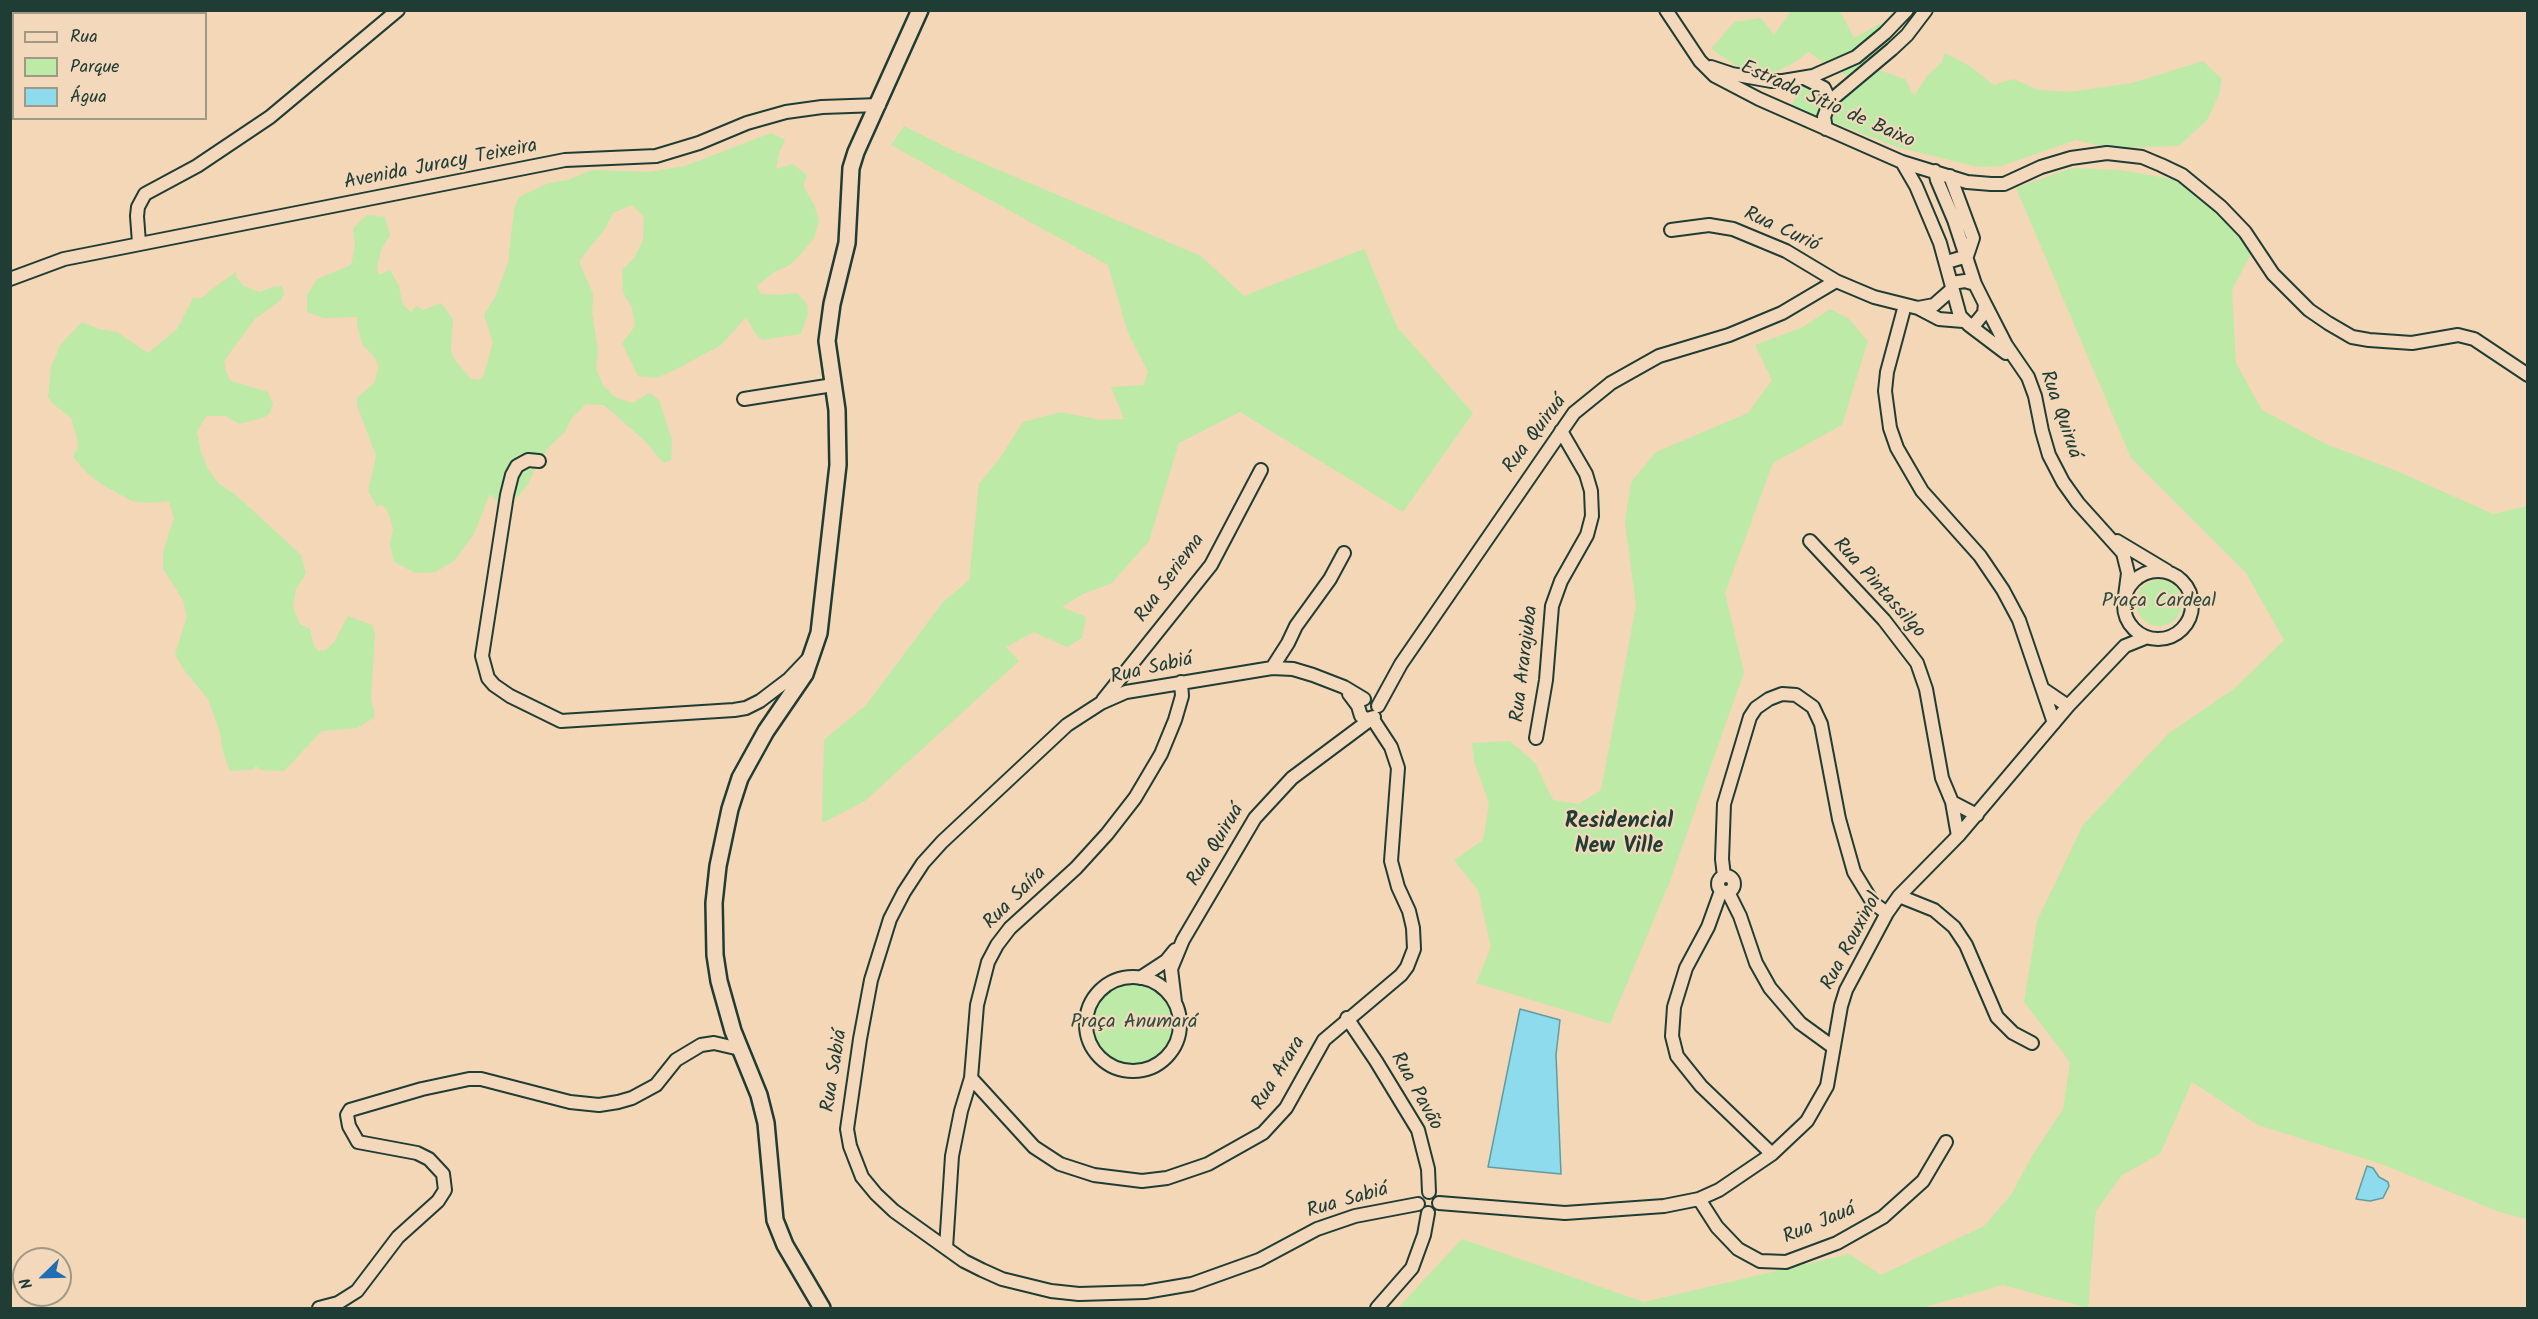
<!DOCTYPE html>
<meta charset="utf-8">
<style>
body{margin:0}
#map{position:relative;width:2538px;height:1319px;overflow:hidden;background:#f3d7b6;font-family:Kalam,sans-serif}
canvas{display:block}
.frame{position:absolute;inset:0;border:12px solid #1f3d34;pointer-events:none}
.legend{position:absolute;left:12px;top:12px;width:195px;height:108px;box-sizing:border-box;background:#f4d8bb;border:2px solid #9f9a85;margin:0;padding:8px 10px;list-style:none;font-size:18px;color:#1f3d34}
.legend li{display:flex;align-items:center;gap:12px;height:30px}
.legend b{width:30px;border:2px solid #9f9a85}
.north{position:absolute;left:12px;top:1247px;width:60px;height:60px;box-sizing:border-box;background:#f4d8bb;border:2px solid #9f9a85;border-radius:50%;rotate:247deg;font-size:16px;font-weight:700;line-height:24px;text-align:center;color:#1f3d34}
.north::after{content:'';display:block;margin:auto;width:21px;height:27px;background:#1f6fb2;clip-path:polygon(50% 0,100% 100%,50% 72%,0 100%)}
</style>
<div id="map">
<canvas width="2538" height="1319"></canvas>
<div class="frame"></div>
<ul class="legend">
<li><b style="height:8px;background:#f4d8bb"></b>Rua</li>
<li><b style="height:16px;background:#beeaa8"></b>Parque</li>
<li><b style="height:16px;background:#8ddbec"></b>Água</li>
</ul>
<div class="north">N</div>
</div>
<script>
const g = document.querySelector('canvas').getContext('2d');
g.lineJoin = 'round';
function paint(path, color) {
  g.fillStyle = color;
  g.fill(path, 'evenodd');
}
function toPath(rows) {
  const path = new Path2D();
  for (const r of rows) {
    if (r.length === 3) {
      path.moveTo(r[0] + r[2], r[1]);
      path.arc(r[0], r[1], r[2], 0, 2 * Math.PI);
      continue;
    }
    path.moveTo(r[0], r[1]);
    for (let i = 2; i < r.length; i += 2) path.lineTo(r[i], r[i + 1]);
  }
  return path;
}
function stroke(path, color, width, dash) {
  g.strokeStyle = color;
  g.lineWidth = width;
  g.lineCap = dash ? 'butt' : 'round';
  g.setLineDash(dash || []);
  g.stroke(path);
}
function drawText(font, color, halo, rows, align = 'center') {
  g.font = font + ' Kalam,sans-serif';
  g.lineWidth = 4.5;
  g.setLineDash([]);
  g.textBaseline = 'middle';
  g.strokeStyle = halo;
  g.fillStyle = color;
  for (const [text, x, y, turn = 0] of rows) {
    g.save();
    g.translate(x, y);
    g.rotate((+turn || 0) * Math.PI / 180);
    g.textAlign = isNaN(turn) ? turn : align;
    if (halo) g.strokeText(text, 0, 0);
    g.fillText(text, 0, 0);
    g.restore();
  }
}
paint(toPath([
 [1791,11,1840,11,1854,38,1885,21,1892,31,1889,40,1877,51,1870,67,1905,79,1914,96,1927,76,1941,63,1945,53,1968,65,1994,85,2014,79,2038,90,2070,92,2132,83,2203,61,2222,79,2219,94,2208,119,2179,146,2109,148,2076,140,2001,166,1978,167,1897,147,1791,106,1802,86,1844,97,1852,78,1826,65,1809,52,1790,65,1770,74,1747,73,1711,49,1734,22,1761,18,1774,35],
 [904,126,952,150,1201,256,1244,296,1364,249,1397,327,1473,413,1403,512,1240,412,1179,443,1149,541,1112,583,1083,594,1062,607,1086,617,1082,638,1067,647,1034,632,1006,647,1019,661,865,801,822,823,824,740,866,705,943,602,969,580,979,484,1000,458,1023,422,1061,412,1100,420,1124,419,1111,387,1143,385,1148,372,1128,333,1108,265,891,145],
 [771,133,785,140,779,153,776,169,793,164,807,175,803,186,814,204,819,221,814,238,802,253,790,265,774,272,757,286,761,294,779,295,793,293,798,294,807,304,808,314,801,334,762,340,755,333,746,317,721,345,673,371,656,378,638,376,622,343,635,326,632,308,623,292,622,270,634,258,643,240,644,217,632,205,613,213,605,229,579,261,593,294,592,312,598,351,596,369,603,385,615,397,632,403,650,393,659,400,672,440,671,460,663,463,645,441,604,405,586,404,572,418,564,433,550,446,537,464,528,484,517,498,500,504,490,494,474,534,455,560,436,572,415,573,394,562,390,545,393,528,387,510,381,504,377,507,368,491,376,456,357,405,357,398,374,383,379,367,375,358,362,344,357,325,358,317,324,318,307,312,307,295,317,279,351,265,355,246,353,228,367,215,385,217,390,235,381,250,377,269,379,275,390,270,399,286,403,305,411,312,416,306,423,310,441,303,453,319,451,349,453,357,470,378,478,380,483,377,493,342,484,315,496,295,508,263,514,209,519,197,549,183,568,180,592,170,649,172,685,166],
 [2072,168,2120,170,2184,181,2216,201,2252,252,2232,290,2236,363,2262,410,2326,444,2397,471,2493,514,2527,506,2527,1219,2500,1212,2381,1164,2258,1125,2192,1082,2160,1154,2122,1175,2096,1211,2088,1308,2003,1285,1921,1308,1398,1308,1462,1239,1644,1302,1849,1254,1881,1275,1984,1226,2011,1195,2032,1156,2063,1109,2070,1062,2024,1002,2037,921,2083,825,2168,734,2235,688,2284,640,2246,573,2131,458,2016,188],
 [236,272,236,277,244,286,260,292,275,286,282,286,284,294,281,300,255,319,224,361,226,372,231,381,268,392,273,404,270,413,265,417,240,424,225,416,206,416,197,432,201,452,208,469,219,484,235,494,301,555,306,573,296,589,293,607,300,624,310,629,314,646,319,651,326,650,334,642,348,616,372,625,375,636,371,698,375,717,357,728,322,731,284,771,261,770,256,766,252,770,230,771,223,752,220,733,208,699,184,670,175,654,187,617,183,600,163,569,163,552,174,518,169,501,150,503,132,501,101,484,87,473,73,457,78,447,77,438,71,418,53,404,48,397,51,367,61,344,82,322,99,329,117,332,148,353,177,329,193,298,201,298,206,295,208,292],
 [1830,309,1848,318,1868,341,1842,425,1773,463,1725,593,1744,672,1670,881,1610,1024,1476,983,1491,947,1478,890,1454,860,1483,840,1489,804,1474,761,1472,743,1510,741,1535,763,1553,800,1579,804,1601,790,1636,606,1625,522,1631,482,1656,452,1748,413,1772,380,1755,345,1803,327],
 [2159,603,23],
 [1135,1024,41]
]), '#beeaa8');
const water = toPath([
 [1520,1009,1560,1020,1556,1055,1561,1174,1488,1167,1520,1009],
 [2367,1166,2373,1168,2379,1177,2388,1182,2389,1186,2383,1198,2370,1201,2356,1199,2367,1166]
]);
paint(water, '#8ddbec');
stroke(water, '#619ca2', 1.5);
const minor = toPath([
 [1666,10,1700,61,1715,76,1759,99,1902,162,1967,182,1991,184,2004,184,2041,167,2071,158,2107,153,2142,157,2161,165,2182,175,2221,207,2245,232,2273,274,2309,310,2328,323,2352,337,2369,340,2412,343,2458,335,2474,339,2528,375],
 [1711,67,1732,74,1771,81,1783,81,1813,76,1856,57,1885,33,1907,10],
 [1804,78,1824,88,1830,101],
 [1826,129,1824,117,1830,101,1892,49,1907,35,1926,10],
 [1902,162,1916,186,1940,243,1960,316,1969,325,1975,324,1984,313,1985,304,1975,284,1965,281,1952,283],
 [1935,171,1937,180,1954,220,1975,284],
 [1671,230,1709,225,1733,229,1786,251,1836,281],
 [139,243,137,216,138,207,145,194,197,166,270,117,398,10],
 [1947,262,1967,256,1973,238,1950,176],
 [10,279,64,259,565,160,656,156,699,143,747,123,786,112,822,107,879,105],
 [1985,304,2006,345,2028,377,2035,396,2042,431,2049,455,2063,482,2078,503,2123,553,2128,573,2125,596],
 [1905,305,1887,372,1885,391,1890,428,1897,448,1922,491,1980,556,2003,590,2019,620,2054,723],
 [1918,308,1934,305,1951,290],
 [1969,325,2006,353],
 [744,399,833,385],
 [539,461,528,460,517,466,512,475,507,495,482,656,488,678,494,685,510,696,561,721,734,710,746,708,760,701,789,679,810,657],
 [1810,541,1884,620,1917,663,1926,689,1942,778,1952,802,1958,836],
 [2117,541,2167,571],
 [2158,605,34],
 [1272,668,1288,643,1296,626,1330,579,1344,553],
 [2043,689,2068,706],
 [1349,694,1358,706,1361,716,1367,719,1374,717],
 [1364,699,1344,687,1313,675,1293,669,1272,668,1126,692,1101,703,1067,725,942,842,923,863,904,892,890,919,871,980,860,1039,847,1129,850,1146,862,1177,876,1194,894,1211,964,1261,982,1270,1002,1279,1051,1291,1079,1294,1145,1292,1192,1284,1259,1260,1317,1229,1355,1216,1418,1204],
 [1103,700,1211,565,1261,470],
 [1378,706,1401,664,1574,413,1611,383,1659,356,1729,335,1782,313,1836,281,1874,297,1918,308,1939,319,1963,321],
 [1536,738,1546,680,1552,606,1561,581,1587,535,1592,516,1591,491,1586,474,1561,431],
 [1952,802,1977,815],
 [1726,884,8],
 [1724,876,1722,859,1724,804,1750,717,1756,708,1769,699,1782,694,1796,695,1813,707,1821,724,1839,819,1854,872,1873,903,1887,913],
 [1721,891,1708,927,1686,968,1674,1007,1672,1036,1677,1056,1701,1086,1772,1154],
 [1728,892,1740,916,1756,963,1770,988,1800,1023,1833,1047],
 [1899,896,1934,910,1954,927,1966,945,1997,1017,2013,1033,2032,1043],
 [1133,1024,47],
 [1140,978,1166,961,1175,950],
 [1175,1002,1171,969,1183,940,1255,818,1292,778,1371,719],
 [1347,1018,1376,1061,1418,1130,1428,1169,1429,1192],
 [971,1078,1034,1147,1060,1164,1094,1175,1142,1181,1167,1178,1208,1164,1263,1133,1286,1108,1324,1040,1401,975,1407,967,1414,949,1413,928,1409,911,1398,887,1391,861,1398,768,1391,747,1372,718],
 [1699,1199,1717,1227,1738,1249,1760,1261,1786,1262,1837,1243,1883,1217,1923,1181,1946,1142],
 [1439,1203,1565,1213,1664,1206,1699,1199,1719,1190,1772,1154,1807,1121,1827,1086,1841,1006,1846,990,1887,913,1899,896,1958,836,2068,706,2125,646,2145,638],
 [946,1248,952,1156,961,1111,971,1078,977,1005,988,962,997,945,1010,928,1076,868,1107,834,1135,798,1161,754,1175,720,1182,696,1181,682],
 [319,1308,338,1303,357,1291,398,1237,438,1201,445,1190,443,1174,429,1159,417,1153,358,1142,349,1126,347,1115,350,1110,422,1089,469,1079,481,1079,570,1102,599,1105,618,1102,632,1098,656,1085,676,1060,701,1045,714,1043,740,1049],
 [1377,1308,1412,1268,1424,1235,1428,1213]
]);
const major = toPath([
 [822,1308,785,1245,775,1220,766,1123,759,1095,733,1031,719,981,715,955,714,903,718,866,730,809,740,778,766,731,805,674,819,633,838,465,837,410,827,341,832,304,847,243,851,168,856,152,920,10]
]);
stroke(minor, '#1f3d34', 16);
stroke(major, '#1f3d34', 20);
stroke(minor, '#f4d8bb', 12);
stroke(major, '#f4d8bb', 15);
drawText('20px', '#1f3d34', '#f4d8bb', [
 ["Estrada Sítio de Baixo",1827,106,24],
 ["Avenida Juracy Teixeira",441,166,-11],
 ["Rua Curió",1781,231,25],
 ["Rua Quiruá",2059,415,71],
 ["Rua Quiruá",1536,435,-53],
 ["Rua Seriema",1171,579,-54],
 ["Rua Pintassilgo",1878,589,48],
 ["Rua Ararajuba",1526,664,-83],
 ["Rua Sabiá",1152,670,-13],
 ["Rua Quiruá",1217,846,-59],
 ["Rua Saíra",1016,899,-45],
 ["Rua Rouxinol",1853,942,-62],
 ["Rua Sabiá",836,1071,-81],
 ["Rua Arara",1280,1074,-58],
 ["Rua Pavão",1415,1092,61],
 ["Rua Sabiá",1348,1202,-16],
 ["Rua Jauá",1820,1225,-23]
]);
drawText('20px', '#2f4e40', '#f4d8bb', [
 ["Praça Cardeal",2159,603],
 ["Praça Anumará",1134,1024]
]);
drawText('bold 22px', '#1f3d34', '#f4d8bb', [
 ["Residencial",1619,823],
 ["New Ville",1619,848]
]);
</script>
